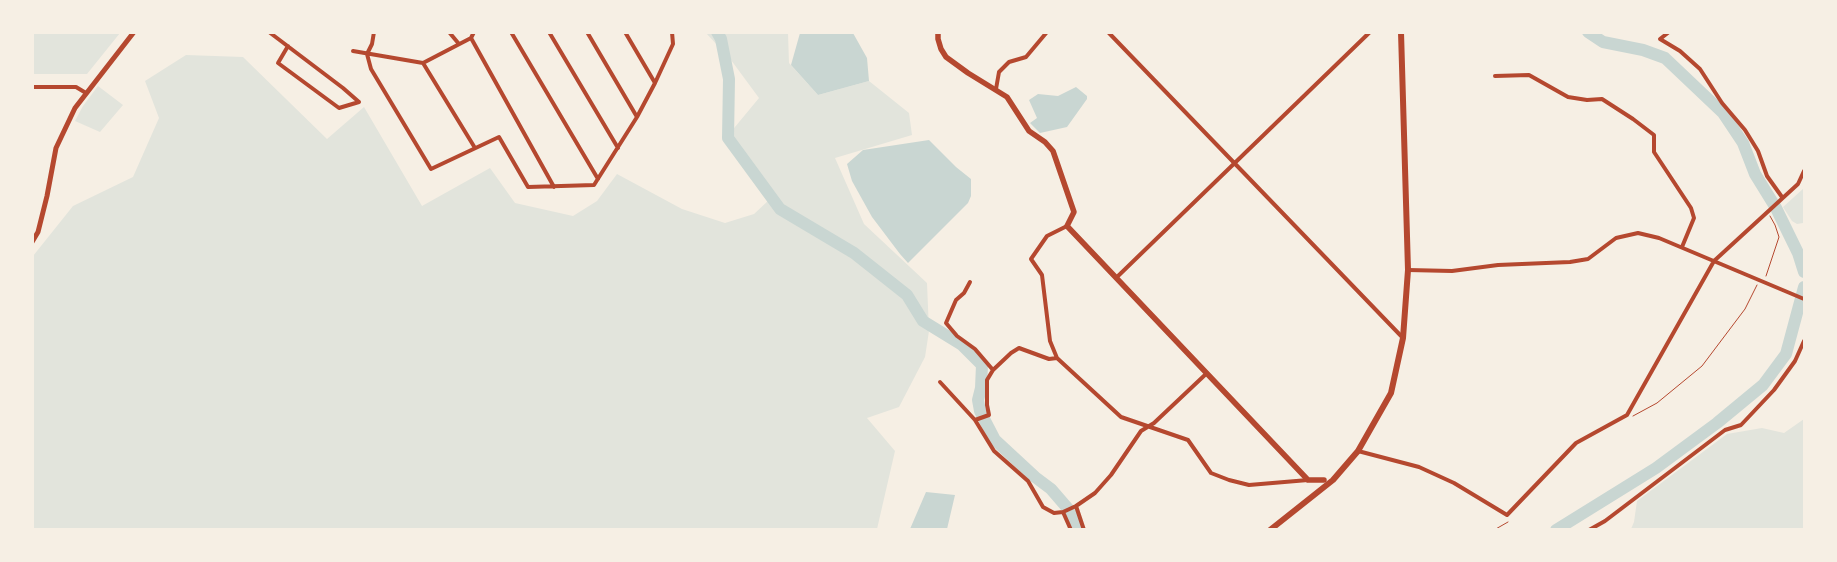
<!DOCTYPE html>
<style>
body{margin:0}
#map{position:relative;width:1837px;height:562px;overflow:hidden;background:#f6efe4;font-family:"Noto Serif",serif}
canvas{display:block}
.frame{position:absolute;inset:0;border:34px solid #f6efe4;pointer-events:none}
</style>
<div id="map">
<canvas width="1837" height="562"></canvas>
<div class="frame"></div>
</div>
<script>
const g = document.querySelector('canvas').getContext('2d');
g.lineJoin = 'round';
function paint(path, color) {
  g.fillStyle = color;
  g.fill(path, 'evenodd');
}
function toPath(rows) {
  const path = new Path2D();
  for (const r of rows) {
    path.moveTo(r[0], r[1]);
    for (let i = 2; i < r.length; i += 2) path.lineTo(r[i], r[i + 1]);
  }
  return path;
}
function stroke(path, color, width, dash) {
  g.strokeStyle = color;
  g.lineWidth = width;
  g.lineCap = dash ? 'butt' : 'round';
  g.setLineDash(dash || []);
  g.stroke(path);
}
paint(toPath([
 [33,32,120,32,120,33,87,74,33,74],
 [706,33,788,33,789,63,818,95,869,81,909,113,912,135,835,158,864,224,927,283,929,331,925,357,899,407,867,418,895,451,877,529,33,530,33,256,73,206,133,177,159,118,145,81,186,55,243,57,327,139,364,107,422,206,490,168,515,203,573,216,597,201,617,174,682,209,725,223,754,214,769,200,730,133,759,98,731,60],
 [98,86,123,105,100,132,75,121,83,106],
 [1804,188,1804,219,1803,223,1797,224,1792,221,1783,207],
 [1804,419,1804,529,1631,529,1634,522,1637,501,1727,434,1762,428,1784,433]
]), '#e2e4dc');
paint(toPath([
 [800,33,853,33,867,58,869,81,818,95,791,65],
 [1076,87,1087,96,1087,99,1067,127,1040,133,1030,123,1037,118,1029,100,1038,94,1058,96],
 [929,140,956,167,971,179,971,196,968,203,908,263,900,254,872,217,852,181,847,164,863,150],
 [926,492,955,495,947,529,910,529]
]), '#c9d6d2');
stroke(toPath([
 [717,32,721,39,729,79,728,138,780,209,854,253,907,295,923,321,962,345,982,365,981,388,978,400,980,411,995,440,1035,477,1051,489,1070,511,1078,530],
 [1588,32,1603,42,1643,50,1665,58,1723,113,1743,143,1755,174,1776,208,1798,253,1804,272],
 [1556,530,1656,468,1717,423,1763,385,1786,354,1804,287]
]), '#c9d6d2', 12);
stroke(toPath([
 [1766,276,1779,237,1775,225,1770,216],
 [1633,416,1657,403,1702,366,1745,309,1757,285],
 [1494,530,1508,522]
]), '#b5482f', 1);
stroke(toPath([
 [269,32,343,88,359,102],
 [374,32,372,44,367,54,371,69,431,169,499,137,528,187,594,185,637,117,655,83,673,44,672,32],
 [449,32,459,44],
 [511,32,598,179],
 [549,32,618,148],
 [587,32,637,117],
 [625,32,655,83],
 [1108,32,1403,338],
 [1669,32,1660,39,1680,51,1700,69,1722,103,1745,130,1758,151,1767,176,1782,197],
 [471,38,554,187],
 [288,46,278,63,339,108,359,102],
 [353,51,423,63,471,38,474,32],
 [423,63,475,148],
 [1495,76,1529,75,1568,97,1587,100,1602,99,1633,119,1654,135,1654,152,1691,208,1694,218,1682,247],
 [32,87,76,87,86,93],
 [996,89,999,72,1009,62,1026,57,1047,32],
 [1067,226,1047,236,1031,259,1042,275,1050,341,1057,358,1121,417,1188,440,1211,473,1229,480,1249,485,1308,480],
 [1408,270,1452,271,1498,265,1570,262,1588,259,1616,238,1638,233,1659,238,1804,299],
 [1117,277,1370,32],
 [970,282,964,293,956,300,946,323,957,336,975,349,993,370],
 [940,382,975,420,994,451,1028,481,1043,507,1054,513,1063,512,1076,506,1095,493,1111,475,1141,431,1154,423,1207,373],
 [975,420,989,415,987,405,987,380,993,370,1011,353,1019,348,1049,359,1057,358],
 [1358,451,1419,467,1454,483,1507,515,1576,443,1627,415,1714,261,1798,184,1804,171],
 [1076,506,1084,530],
 [1063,512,1071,530],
 [1589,530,1605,521,1725,430,1741,425,1774,390,1795,361,1804,341]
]), '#b5482f', 4);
stroke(toPath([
 [32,242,38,232,47,196,56,148,75,108,134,32]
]), '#b5482f', 5);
stroke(toPath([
 [938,32,938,39,941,49,946,57,968,73,1007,97,1029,131,1045,142,1053,151,1074,212,1067,226,1308,480,1324,480]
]), '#b5482f', 5.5);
stroke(toPath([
 [1270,530,1333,480,1358,451,1391,393,1403,338,1408,270,1401,32]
]), '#b5482f', 6);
</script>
